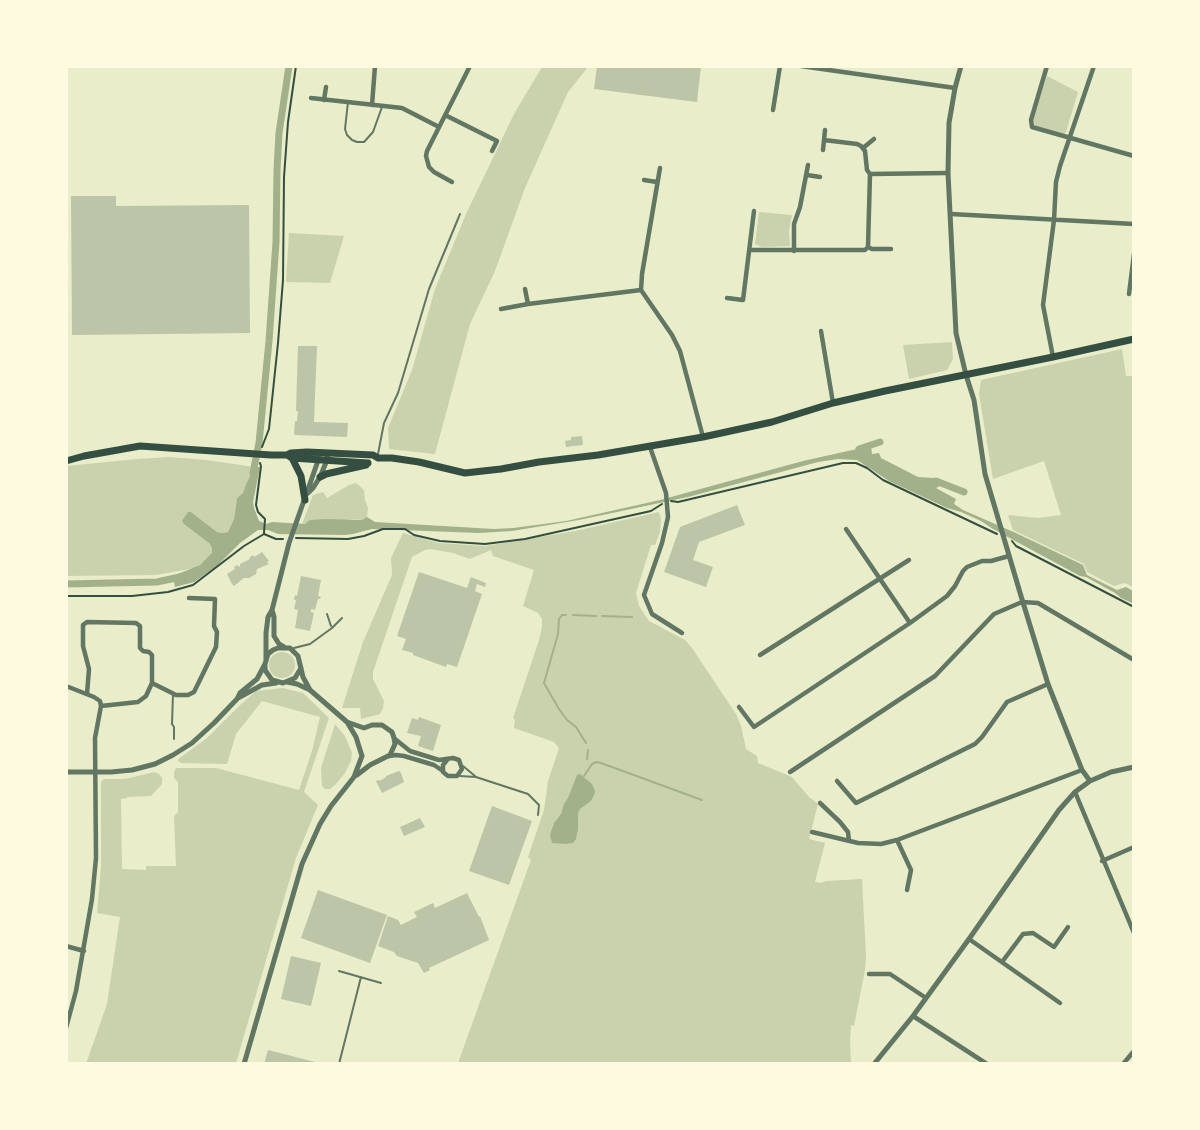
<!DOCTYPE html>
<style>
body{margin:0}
#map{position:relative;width:1200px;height:1130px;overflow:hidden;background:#e9edc9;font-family:"PT Sans Narrow",sans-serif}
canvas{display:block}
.frame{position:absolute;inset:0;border:68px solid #fefae0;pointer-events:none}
</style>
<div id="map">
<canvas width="1200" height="1130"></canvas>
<div class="frame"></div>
</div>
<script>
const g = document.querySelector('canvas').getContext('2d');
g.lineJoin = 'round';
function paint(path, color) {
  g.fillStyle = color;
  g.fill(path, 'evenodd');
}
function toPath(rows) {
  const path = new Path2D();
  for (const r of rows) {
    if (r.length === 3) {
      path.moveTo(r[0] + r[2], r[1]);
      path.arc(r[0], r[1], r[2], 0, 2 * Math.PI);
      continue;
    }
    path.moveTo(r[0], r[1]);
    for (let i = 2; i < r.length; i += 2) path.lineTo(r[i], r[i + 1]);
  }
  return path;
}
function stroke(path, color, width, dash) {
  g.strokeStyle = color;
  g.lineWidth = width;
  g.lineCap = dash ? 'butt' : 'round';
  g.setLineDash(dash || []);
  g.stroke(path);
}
paint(toPath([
 [542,67,588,67,568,92,525,188,495,271,470,324,435,454,389,449,388,428,412,370,435,289,466,214,514,114],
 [1047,76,1078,92,1066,132,1064,134,1036,126,1032,122],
 [759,212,792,215,789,231,790,246,762,247,755,244],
 [289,233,344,236,330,283,286,282],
 [952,342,953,359,947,370,909,379,903,345],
 [1122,349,1126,376,1133,376,1133,587,1125,583,1114,586,1087,572,1084,564,1013,530,1008,515,1038,518,1061,515,1044,461,993,479,979,394,981,380],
 [169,457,206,460,255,467,246,484,243,493,237,498,234,519,228,532,222,533,217,532,191,512,212,548,212,553,208,559,195,568,156,575,67,576,66,466,137,459],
 [356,483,364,490,365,500,368,508,367,517,363,520,355,519,302,524,313,495,323,492,327,498,349,485],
 [659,512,661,519,660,532,655,545,651,545,636,593,639,606,649,621,685,640,692,648,736,714,741,726,746,749,757,756,758,763,792,777,809,797,818,804,809,839,825,843,815,882,820,883,827,881,862,879,866,956,865,970,854,1026,851,1025,850,1040,851,1063,852,1063,458,1063,531,860,528,857,544,810,548,781,559,748,554,742,514,728,515,720,513,718,539,640,542,627,542,619,538,613,523,606,534,570,493,556,491,550,470,559,453,553,430,549,425,550,412,557,373,672,373,679,384,701,383,708,380,714,361,719,360,708,342,708,363,642,392,575,391,558,403,533,439,543,485,546,575,531],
 [282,665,13],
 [283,688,303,693,329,718,304,792,318,805,296,858,236,1063,86,1064,107,1004,120,917,97,913,101,866,101,782,104,779,125,779,154,772,159,774,162,778,162,784,151,796,127,797,127,798,121,799,122,869,146,870,146,866,176,866,174,816,178,812,178,782,174,778,174,772,176,768,216,768,299,790,312,751,320,717,262,701,236,734,227,764,181,763,177,760,207,738,238,707,256,691],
 [335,724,345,736,352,753,351,761,345,773,336,784,330,789,325,789,322,786,321,768]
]), '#cad2ad');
paint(toPath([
 [880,442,871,446,872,454,879,453,881,458,918,477,934,478,940,480,943,482,942,485,936,488,956,499,954,504,963,510,1018,534,1083,565,1087,575,1117,590,1126,587,1133,591,1134,604,1121,598,1115,593,1086,577,1080,576,993,529,981,521,961,512,947,508,889,481,857,460,838,459,818,462,688,497,579,520,512,531,479,533,372,529,353,534,345,535,278,534,268,530,258,530,240,543,217,566,194,582,175,587,173,576,200,565,212,553,212,548,209,543,184,524,182,521,188,512,191,512,217,532,222,533,228,532,234,519,237,498,243,493,246,484,255,467,260,467,253,502,254,508,259,521,266,524,272,522,305,524,310,520,325,519,362,520,367,517,375,522,494,529,513,528,566,521,660,500,803,461,866,447],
 [580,774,592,784,595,791,594,795,591,801,580,809,578,813,578,829,576,839,573,843,566,844,552,843,550,835,554,823,561,814,564,804,568,798,577,775]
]), '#a3b18a');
stroke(toPath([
 [566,615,562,615,559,619,558,634,544,683,559,709,567,720,576,727,586,743],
 [573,615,596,616],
 [602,616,632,617],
 [587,759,588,750],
 [584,776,592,764,596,762,601,763,702,800]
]), '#a3b18a', 2);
stroke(toPath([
 [859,449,880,442],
 [253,473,259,443,269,341,276,242,277,170,279,133,289,66],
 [936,481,964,492],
 [66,584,157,582,180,577]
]), '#a3b18a', 7);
paint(toPath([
 [597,66,701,66,697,102,594,89],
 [71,196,116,196,116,206,249,205,250,333,72,335],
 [298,346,317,346,314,422,348,423,347,437,295,435,294,433,295,421,297,421,298,411,296,411],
 [582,436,583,445,566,447,565,441,571,440,571,437],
 [737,505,745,525,699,542,693,560,713,567,706,587,664,572,680,527],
 [262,552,269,561,267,562,269,564,257,569,256,574,249,578,244,578,234,586,232,584,227,574,235,569,234,567,237,565,239,567,240,566,240,564,250,559,249,558,253,555,254,557],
 [419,572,467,588,471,577,486,583,485,587,477,584,475,591,482,594,457,667,447,664,446,667,413,655,413,653,402,650,406,639,397,636],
 [301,576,321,580,318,596,321,597,320,599,318,599,315,610,311,609,311,612,314,613,310,631,295,628,298,610,294,609,296,600,294,600,295,595,297,596],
 [419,717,441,725,433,751,418,746,421,736,407,733,412,718,418,720],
 [399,771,401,773,404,782,382,793,376,781,379,780,380,781,386,777,386,776],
 [492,806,532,821,509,885,469,871],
 [420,818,425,827,404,836,400,827],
 [318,890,387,915,370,963,301,938],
 [467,893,479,917,480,916,489,940,429,968,430,970,424,973,418,963,397,956,394,952,378,946,388,916,398,920,401,925,417,917,414,912,433,903,435,908],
 [291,956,321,963,311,1006,281,999],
 [268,1050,319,1063,319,1064,264,1064]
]), '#bcc5a7');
stroke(toPath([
 [262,447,269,429,278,343,283,280,284,177,288,122,296,66],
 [260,463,261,466,256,505,258,512,265,519,264,533],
 [671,501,678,502,843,463,856,463,867,468,883,480,997,534],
 [296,538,348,539,364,536,383,529,405,529,414,535,440,541,485,544,525,539,651,511,662,504],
 [1012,541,1016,546,1134,607],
 [66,596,132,596,168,592,193,585,244,546,264,534,276,539,283,539]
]), '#344e41', 2);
stroke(toPath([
 [348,102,345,129,347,135,352,140,357,142,364,142,373,132,382,107],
 [378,454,384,423,398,393,429,289,460,214],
 [327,614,331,626],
 [294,648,310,644,332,628,342,618],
 [173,694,172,724,174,727,174,739],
 [463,766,475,776],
 [460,776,476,777,528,794,539,805,538,815],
 [339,971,381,983],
 [339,1064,361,977]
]), '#617663', 2);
stroke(toPath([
 [801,66,955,88],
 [1047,66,1031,120,1032,127,1134,156],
 [311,98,402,108,439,127],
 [324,100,326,87],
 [372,105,375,66],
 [773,110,780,66],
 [445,115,497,141,492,151],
 [824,140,857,144,861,146,865,151,867,170,870,174,948,173],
 [863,148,874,139],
 [823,150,825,130],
 [660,168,642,274,641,290,672,335,680,351,703,437],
 [807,175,820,177],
 [644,180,657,182],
 [452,182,434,172,429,167,426,156,427,151,470,66],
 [951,214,1134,224],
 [868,247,870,174],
 [750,250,865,250,868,247,872,249,891,249],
 [794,251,794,224,800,207,808,165],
 [525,289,528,304],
 [1129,294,1134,254],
 [727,298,743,300,754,211],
 [501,309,528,304,641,290],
 [821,331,833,403],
 [1053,357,1043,305,1054,220,1056,182,1060,166,1094,66],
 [650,447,666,493,668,517,662,543,644,595,652,614,682,633],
 [846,529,910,623],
 [760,655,909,560],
 [152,683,176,695,188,695,194,692,216,647,217,632,214,626,215,599,189,598],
 [66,686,94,697,100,701,101,706,95,738,96,858,92,899,76,991,66,1028],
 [87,694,89,669,83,646,83,625,87,622,136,623,140,626,140,648,143,651,149,652,152,655,152,683,146,696,138,702,101,706],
 [739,707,754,727,910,623,947,596,955,586,963,571,967,567,982,561,991,561,1009,556],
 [395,739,410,751,439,760,453,758,459,760,462,769,457,776,448,776,443,772,443,765,447,760],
 [389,756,396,755,404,756,434,765,443,771],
 [790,772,935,676,994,614,1022,602,1038,603,1134,660],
 [837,781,856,803,975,744,982,737,1007,702,1048,684],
 [1075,792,1134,933],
 [820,803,840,822,848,832,849,841],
 [812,832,858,843,881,844,897,840,1082,770],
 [897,840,911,870,907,890],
 [1102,861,1134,847],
 [969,939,1060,1003],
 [66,946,84,951],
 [1002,962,1023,934,1033,933,1054,947,1068,927],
 [869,974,890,974,926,998],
 [913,1016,987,1064],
 [1123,1064,1134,1051]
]), '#617663', 4.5);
stroke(toPath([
 [961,66,955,88,949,123,948,173,956,333,966,375,974,400,985,474,1021,596,1048,684,1082,770,1090,781],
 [308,493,313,488,320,477,327,460,328,453],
 [272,610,274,617,274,636,279,644,284,647],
 [266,660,266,633,268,617,272,610,289,543,319,458],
 [301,668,295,678,283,683,272,680,265,670,265,664,268,654,273,650,278,648,290,648,298,656,303,677,310,690],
 [238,698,262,685,276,683],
 [347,722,364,728,372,725,382,725,392,732,394,738,395,744,390,755,370,765,357,775],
 [66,772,111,772,132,770,155,764,173,755,192,743,214,723,237,699,240,693,257,679,265,664],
 [244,1064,302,864,320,824,331,806,354,777,362,756,356,737,347,722,310,690,297,684,287,682],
 [874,1064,913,1016,969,939,1059,810,1075,792,1090,781,1111,772,1134,767]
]), '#617663', 5);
stroke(toPath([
 [287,455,292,458,368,463],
 [292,458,301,476,305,500],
 [66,461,84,456,140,446,271,455,287,455,291,453,307,452,373,455,378,458,392,458,419,462,465,473,501,469,539,462,598,455,703,437,772,422,833,403,885,391,1053,357,1134,339],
 [320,477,326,474,366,465]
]), '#344e41', 7);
</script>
